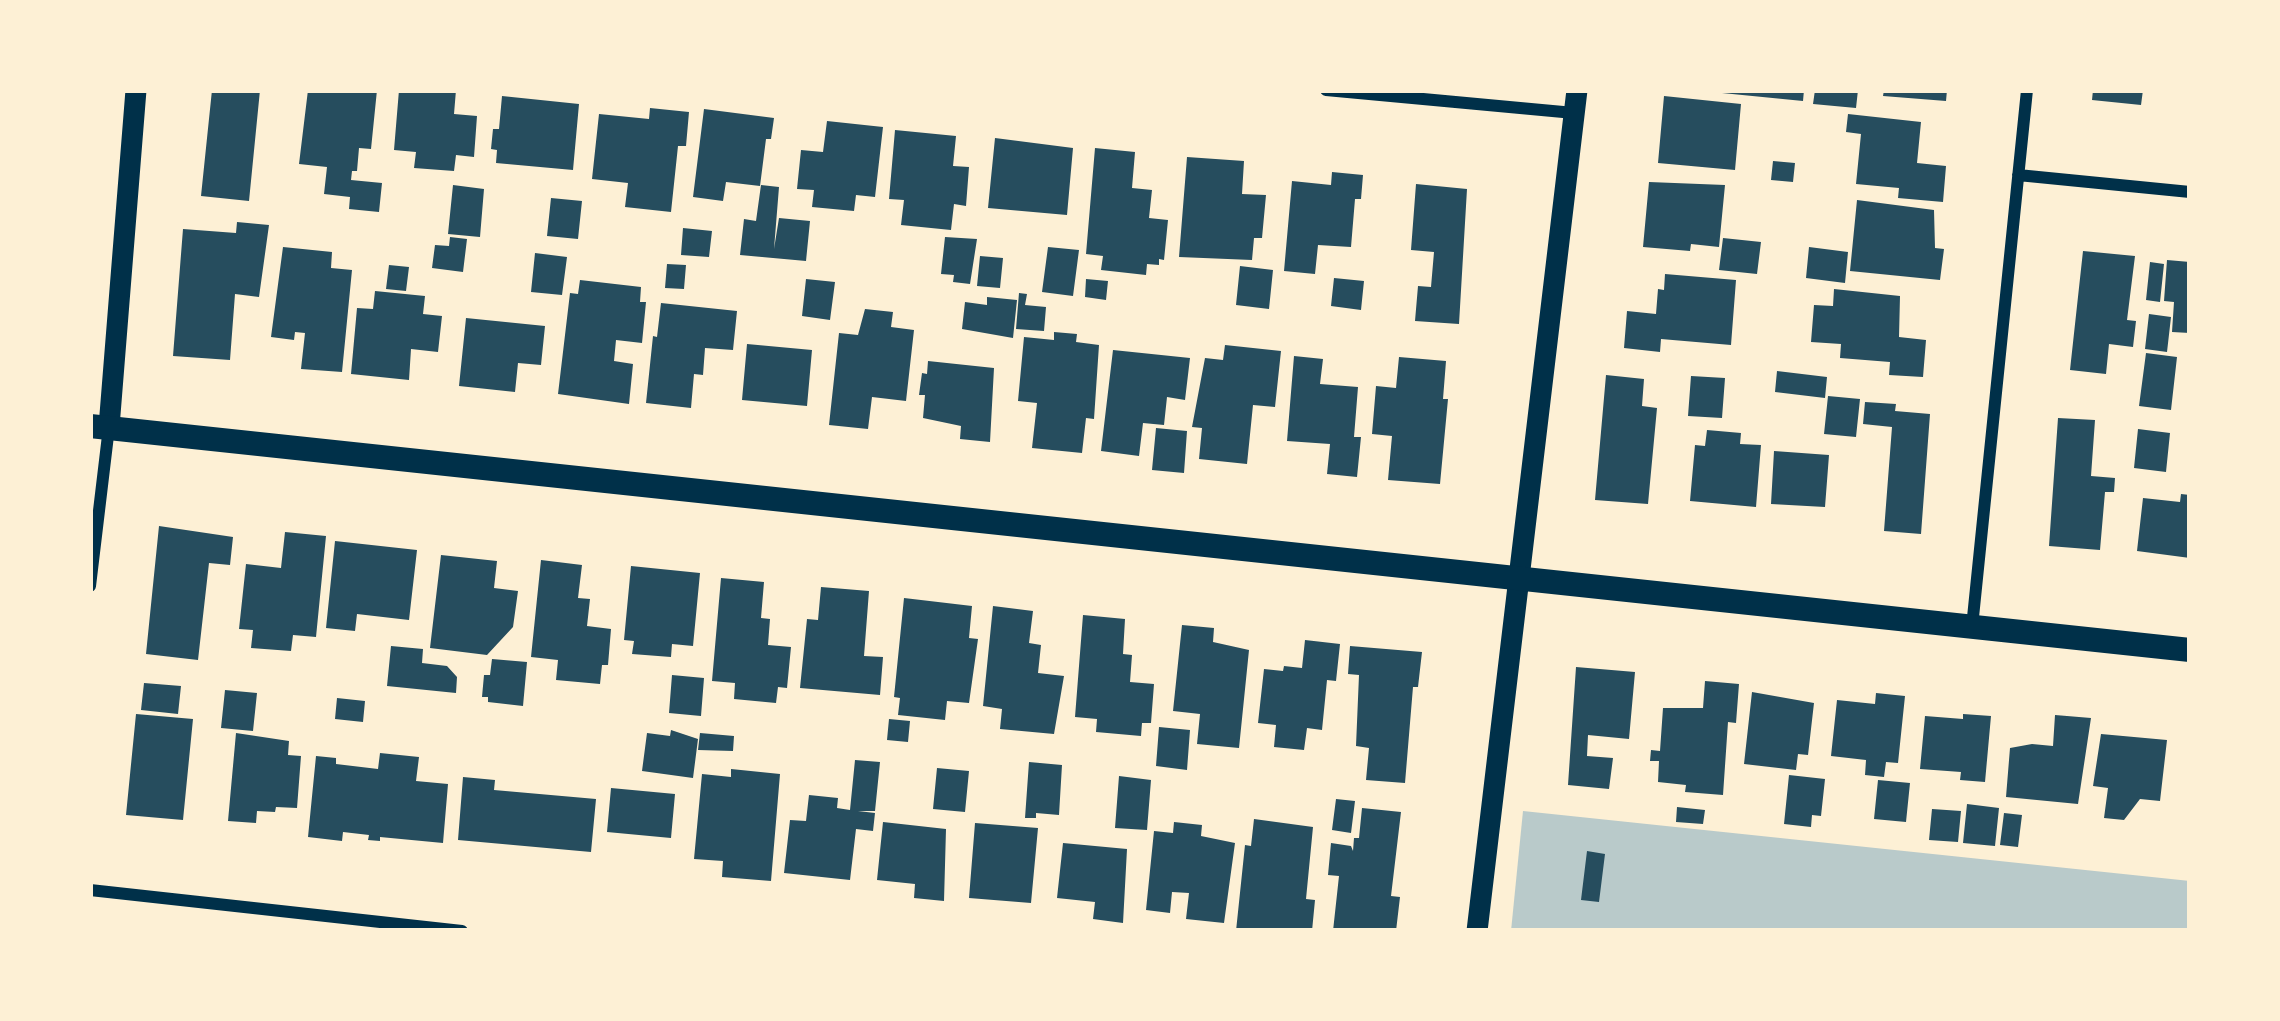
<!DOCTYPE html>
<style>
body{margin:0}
#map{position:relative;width:2280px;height:1021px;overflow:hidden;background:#fdf0d5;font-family:Inter,sans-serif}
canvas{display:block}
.frame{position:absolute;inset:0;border:93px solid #fdf0d5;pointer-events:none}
</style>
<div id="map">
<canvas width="2280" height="1021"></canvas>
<div class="frame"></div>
</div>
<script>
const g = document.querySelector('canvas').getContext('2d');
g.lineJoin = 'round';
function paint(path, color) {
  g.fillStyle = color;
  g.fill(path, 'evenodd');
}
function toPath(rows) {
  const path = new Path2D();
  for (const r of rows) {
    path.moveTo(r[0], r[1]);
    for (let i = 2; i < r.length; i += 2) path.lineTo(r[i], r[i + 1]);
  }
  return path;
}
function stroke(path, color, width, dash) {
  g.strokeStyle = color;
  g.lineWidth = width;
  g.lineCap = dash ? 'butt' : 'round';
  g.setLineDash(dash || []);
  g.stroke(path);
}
paint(toPath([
 [1523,811,2190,881,2190,931,1511,931]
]), '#b9caca');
paint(toPath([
 [212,90,260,90,249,201,201,196],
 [308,90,377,90,371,149,359,148,357,171,352,171,351,180,382,183,379,212,349,209,350,197,324,194,327,167,299,164],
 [399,90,456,90,454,114,477,116,474,157,456,155,454,171,414,168,416,152,394,150],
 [1722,90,1804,90,1803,101,1722,93],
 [1815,90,1858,90,1856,108,1813,104],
 [1884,90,1947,90,1946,101,1883,96],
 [2093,90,2143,90,2141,105,2092,100],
 [502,96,579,104,573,170,496,163,497,150,491,149,493,129,499,129],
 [1664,96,1741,104,1735,170,1658,163],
 [650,108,689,112,686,146,678,146,671,212,625,207,628,183,592,179,599,114,649,119],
 [704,109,774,118,771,139,766,139,760,186,726,182,723,201,693,197],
 [1848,114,1921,122,1917,163,1946,166,1943,202,1898,198,1899,188,1856,184,1861,134,1846,132],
 [827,121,883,127,875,197,856,195,854,211,812,207,814,190,797,189,801,150,823,152],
 [895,130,956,136,953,166,969,167,966,206,954,204,951,230,901,225,904,200,889,199],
 [995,138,1073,148,1067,215,988,208],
 [1095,148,1135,152,1132,188,1152,190,1149,218,1168,220,1164,260,1159,259,1159,265,1147,264,1146,275,1101,270,1103,256,1086,254],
 [1187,157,1244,161,1242,194,1266,195,1262,238,1254,238,1252,260,1179,257],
 [1773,161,1795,163,1793,182,1771,180],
 [1332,172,1363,175,1361,199,1355,199,1351,247,1318,245,1315,274,1284,271,1292,181,1331,185],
 [1649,182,1725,185,1719,247,1691,244,1690,251,1643,247],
 [1416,184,1467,189,1459,324,1415,321,1418,286,1431,287,1434,252,1411,250],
 [453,185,484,189,480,237,448,234],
 [761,185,779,187,774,249,779,218,810,221,806,261,740,255,744,219,756,221],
 [551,198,582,201,578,239,547,236],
 [1857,200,1934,210,1935,248,1944,249,1940,280,1850,271],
 [237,222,269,225,259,297,235,294,230,360,173,356,183,229,236,233],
 [683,228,712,231,709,257,681,255],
 [450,237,467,239,463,272,432,268,435,245,449,246],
 [945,237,977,239,970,284,953,282,954,275,941,274],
 [1723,238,1761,242,1757,274,1719,270],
 [283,247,332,252,331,268,352,270,342,372,301,369,305,333,295,332,294,340,271,337],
 [1048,247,1079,250,1073,296,1042,292],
 [1809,247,1848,252,1845,283,1806,278],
 [2083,251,2135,256,2127,320,2136,321,2133,347,2109,344,2106,374,2070,370],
 [535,253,567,257,562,295,531,292],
 [980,256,1003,258,1000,288,977,286],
 [2167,260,2190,262,2190,333,2172,332,2174,302,2164,301],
 [2150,262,2164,264,2160,302,2146,300],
 [667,264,686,265,684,289,665,288],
 [389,265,409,267,406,291,386,289],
 [1240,266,1273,270,1269,309,1236,305],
 [1665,274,1736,280,1731,345,1661,339,1660,352,1624,348,1627,311,1656,314,1658,289,1664,290],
 [1334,278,1364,281,1361,310,1331,306],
 [806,279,835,282,830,320,802,316],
 [1086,279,1108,281,1106,300,1085,297],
 [580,280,641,287,640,302,646,302,642,343,616,340,614,361,633,364,629,404,558,394,570,293,578,294],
 [1834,289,1900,296,1899,337,1926,340,1923,377,1889,375,1890,362,1840,358,1841,344,1811,342,1814,305,1833,306],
 [375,291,425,296,423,314,442,316,438,352,411,349,409,380,351,374,357,308,373,309],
 [1019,293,1027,294,1025,305,1046,307,1044,331,1016,329],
 [987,297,1017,300,1013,338,962,329,965,302,987,305],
 [661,303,737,311,733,350,705,348,703,375,694,374,691,408,646,403,653,336,657,337],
 [865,309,893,312,891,327,914,330,906,401,872,397,868,429,829,425,839,333,858,335],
 [2149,314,2171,317,2167,352,2145,349],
 [466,318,545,326,541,365,518,363,515,392,459,386],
 [1054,332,1077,334,1076,342,1099,345,1094,419,1086,418,1082,453,1032,448,1037,403,1018,401,1024,337,1054,340],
 [747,344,812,350,807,406,742,400],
 [1225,345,1281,351,1275,407,1253,405,1247,464,1199,459,1202,428,1192,427,1205,358,1223,360],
 [1113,350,1190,358,1185,400,1167,397,1164,425,1143,423,1139,456,1101,451],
 [2146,353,2177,357,2171,410,2139,406],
 [1294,356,1323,359,1320,384,1358,387,1354,437,1361,437,1357,477,1327,474,1330,444,1287,441],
 [1399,357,1446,361,1443,399,1448,399,1440,484,1388,480,1392,436,1372,434,1376,386,1396,388],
 [928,361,994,368,990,442,960,439,961,426,923,418,925,395,919,395,922,373,927,374],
 [1777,371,1827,377,1825,398,1775,392],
 [1606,375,1644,379,1642,406,1657,408,1648,504,1595,500],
 [1691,376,1725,378,1722,418,1688,416],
 [1828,396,1860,399,1856,437,1824,434],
 [1865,402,1896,404,1895,411,1930,414,1921,534,1884,531,1892,427,1863,424],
 [2058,418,2095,420,2091,476,2115,478,2114,492,2105,492,2100,550,2049,546],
 [1156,428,1187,431,1184,473,1152,470],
 [2138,429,2170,433,2166,472,2134,468],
 [1707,430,1741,433,1740,444,1761,445,1756,507,1690,501,1695,445,1705,446],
 [1774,451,1829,455,1825,507,1771,504],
 [2181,494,2190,495,2190,558,2137,551,2143,498,2180,502],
 [159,526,233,537,230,565,209,563,198,660,146,654],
 [285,532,326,536,316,637,293,635,291,651,251,648,253,630,239,629,246,564,281,568],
 [335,541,417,550,409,620,357,614,355,631,326,628],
 [441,555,497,561,494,588,518,591,513,627,487,655,430,648],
 [541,560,582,565,578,598,590,599,587,626,611,629,608,665,602,665,600,684,556,680,558,660,531,657],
 [631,566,700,573,693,646,672,644,671,657,632,654,634,641,624,640],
 [721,578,764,582,761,618,770,619,768,645,791,647,787,688,778,687,776,703,734,699,735,683,712,681],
 [821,587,869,591,864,656,883,657,880,695,800,688,807,619,818,620],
 [904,598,972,606,969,638,978,639,969,703,947,701,945,720,898,715,900,698,894,697],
 [993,606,1033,611,1029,643,1041,645,1038,673,1064,676,1054,734,1000,729,1002,709,983,706],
 [1083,615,1125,619,1123,654,1132,655,1130,682,1154,684,1151,723,1142,723,1141,736,1096,732,1097,719,1075,717],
 [1182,625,1214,628,1213,642,1249,650,1239,748,1197,744,1200,714,1173,711],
 [1305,640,1340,644,1336,681,1327,680,1322,730,1307,728,1304,750,1274,747,1276,725,1258,723,1264,669,1283,671,1284,666,1302,668],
 [391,646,423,649,422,663,447,666,457,677,456,693,387,686],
 [1350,646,1422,652,1418,687,1413,687,1405,783,1366,780,1369,748,1356,746,1359,675,1348,674],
 [492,659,527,662,523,706,488,702,488,697,482,697,484,675,490,675],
 [1576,667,1635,672,1629,739,1588,735,1587,756,1613,758,1609,789,1568,785],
 [672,675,704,678,701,716,669,713],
 [1705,681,1739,684,1736,723,1728,722,1723,795,1685,792,1686,785,1658,782,1659,761,1650,761,1651,750,1660,751,1663,708,1703,708],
 [144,683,181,686,178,714,141,710],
 [225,690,257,693,253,731,221,728],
 [1752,692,1814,703,1808,755,1798,754,1796,770,1744,764],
 [1876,693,1905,696,1898,763,1886,762,1884,777,1865,775,1866,760,1831,756,1837,700,1875,704],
 [337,698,365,701,363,722,335,719],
 [136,714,193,719,183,820,126,815],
 [1963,714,1991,716,1985,782,1960,780,1961,772,1920,769,1925,716,1963,719],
 [2055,715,2091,718,2078,804,2006,797,2010,748,2032,744,2053,746],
 [889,719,910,721,908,742,887,740],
 [1159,727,1190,730,1187,770,1156,766],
 [671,730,698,739,693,778,642,771,647,733,670,736],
 [236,733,289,741,288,755,301,756,297,808,276,807,275,812,257,811,256,823,228,821],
 [700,733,734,736,733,751,698,750],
 [2101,734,2167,740,2160,801,2140,799,2124,820,2104,818,2108,788,2093,786],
 [380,753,419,757,416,781,448,784,443,843,380,837,380,841,368,840,369,835,343,832,342,841,308,837,316,756,336,758,336,764,378,769],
 [855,760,880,762,875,811,858,811,875,813,873,831,856,829,850,880,784,873,790,820,806,821,809,795,838,798,837,808,850,810],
 [1029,762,1062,765,1059,815,1036,813,1036,818,1025,818],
 [937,768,969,771,965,812,933,809],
 [731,769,780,774,771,881,722,877,723,861,694,859,702,774,731,777],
 [1789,775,1825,779,1821,816,1812,815,1811,827,1784,824],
 [1119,776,1151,780,1147,830,1115,828],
 [463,777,495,780,494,790,596,799,591,852,458,840],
 [1878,780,1910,783,1906,822,1874,819],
 [611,788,675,794,671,838,607,832],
 [1336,799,1355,801,1351,833,1332,830],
 [1967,804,1999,808,1995,846,1963,843],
 [1677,807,1705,810,1703,824,1676,822],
 [1362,808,1401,812,1391,896,1400,897,1396,931,1333,931,1339,876,1328,875,1331,843,1351,846,1353,851,1354,838,1359,838],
 [1932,809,1961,811,1958,842,1929,840],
 [2004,813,2022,815,2018,847,2000,845],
 [1254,819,1313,827,1306,899,1315,900,1312,931,1236,931,1245,845,1251,846],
 [883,822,946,829,944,901,914,898,915,884,877,880],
 [1174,822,1202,825,1201,836,1235,843,1224,923,1186,919,1189,893,1172,892,1170,913,1146,910,1154,831,1173,833],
 [975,823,1038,828,1031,903,969,898],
 [1063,843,1127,849,1123,923,1093,919,1095,902,1057,898],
 [1587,851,1605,854,1599,902,1581,900]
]), '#264d5e');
stroke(toPath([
 [1326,90,1574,113],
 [2018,175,2190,192],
 [90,586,109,427],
 [1972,627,2027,90],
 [90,890,462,931]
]), '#003049', 12);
stroke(toPath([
 [109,427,136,90],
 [1477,931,1577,90]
]), '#003049', 21);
stroke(toPath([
 [90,426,2190,650]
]), '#003049', 24);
</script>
